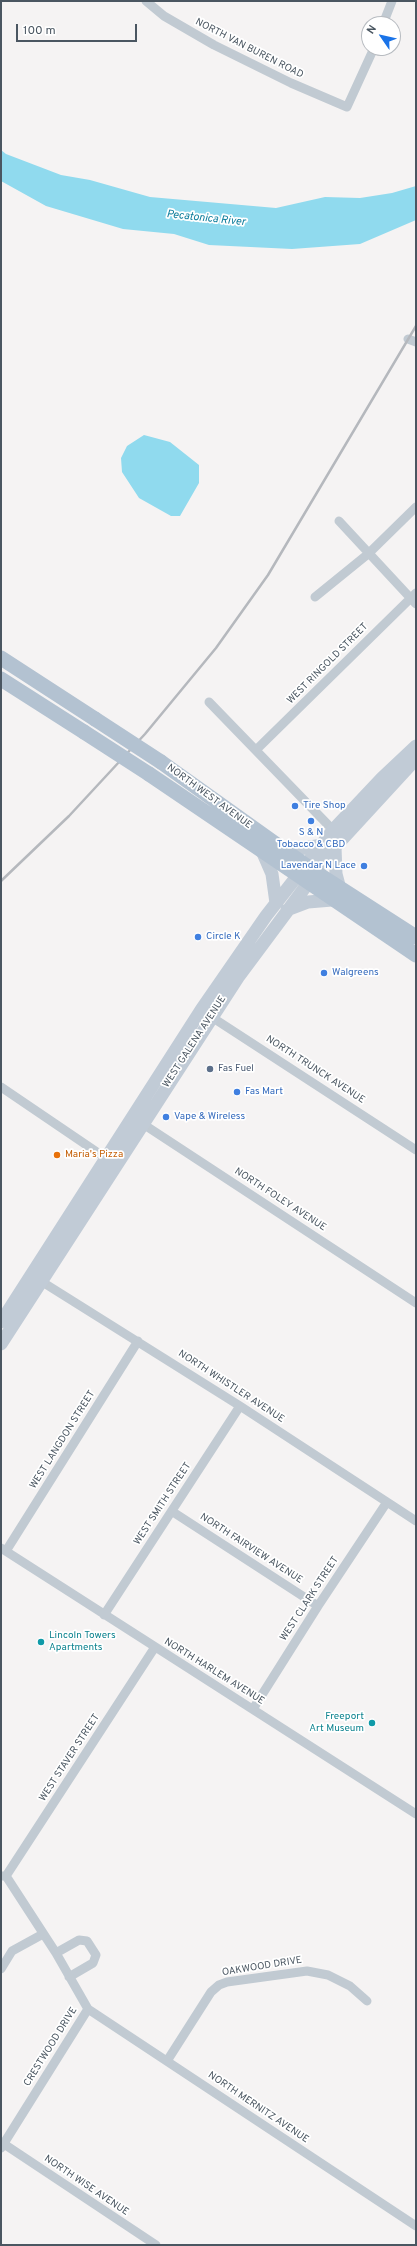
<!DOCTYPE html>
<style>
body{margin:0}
#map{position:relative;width:417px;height:2246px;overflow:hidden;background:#f5f3f3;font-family:Overpass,sans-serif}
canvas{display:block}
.frame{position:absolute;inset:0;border:2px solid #4a5661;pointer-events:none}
.north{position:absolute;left:361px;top:16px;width:40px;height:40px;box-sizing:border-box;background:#fff;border:1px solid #b7bbc0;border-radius:50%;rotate:304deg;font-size:11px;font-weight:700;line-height:16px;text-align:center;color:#4a5661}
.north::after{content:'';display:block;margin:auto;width:14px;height:18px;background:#1a73e8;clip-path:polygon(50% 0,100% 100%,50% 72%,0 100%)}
.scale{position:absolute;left:16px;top:24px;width:121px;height:18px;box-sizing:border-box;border:2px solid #4a5661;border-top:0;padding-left:5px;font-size:12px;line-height:14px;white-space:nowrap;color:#4a5661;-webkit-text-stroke:3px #fff;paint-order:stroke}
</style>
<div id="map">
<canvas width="417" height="2246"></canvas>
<div class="frame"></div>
<div class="north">N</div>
<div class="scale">100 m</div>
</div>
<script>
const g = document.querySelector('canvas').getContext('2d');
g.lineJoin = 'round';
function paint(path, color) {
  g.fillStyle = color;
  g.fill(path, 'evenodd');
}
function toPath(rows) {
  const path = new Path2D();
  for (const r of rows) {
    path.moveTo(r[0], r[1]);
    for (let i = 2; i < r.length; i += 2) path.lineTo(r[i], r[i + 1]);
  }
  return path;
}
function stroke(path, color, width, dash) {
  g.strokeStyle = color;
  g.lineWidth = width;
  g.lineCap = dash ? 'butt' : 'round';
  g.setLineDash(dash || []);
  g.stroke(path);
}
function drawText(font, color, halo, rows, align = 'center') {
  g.font = font + ' Overpass,sans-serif';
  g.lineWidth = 3.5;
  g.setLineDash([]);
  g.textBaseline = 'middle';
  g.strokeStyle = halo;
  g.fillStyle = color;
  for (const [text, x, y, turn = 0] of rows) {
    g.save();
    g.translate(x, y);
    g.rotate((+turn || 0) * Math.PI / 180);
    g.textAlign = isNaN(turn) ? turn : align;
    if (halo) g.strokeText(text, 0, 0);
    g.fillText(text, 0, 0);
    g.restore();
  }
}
paint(toPath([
 [1,150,6,154,61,175,90,180,150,197,276,208,325,197,360,198,392,193,416,186,416,220,360,244,292,249,209,245,174,234,123,229,46,206,1,181],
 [144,435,170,442,199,465,199,483,180,516,171,516,139,498,122,472,121,458,127,446]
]), '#90daee');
stroke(toPath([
 [146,1,164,16,214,45,291,83,347,107,374,48],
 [383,24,392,1],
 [408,339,416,342],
 [339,521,416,604],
 [315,597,368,554,416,507],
 [209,702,333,830],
 [256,750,416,593],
 [207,1014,416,1150],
 [1,1087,110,1161],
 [140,1122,416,1303],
 [36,1278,240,1406,416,1521],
 [173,1512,318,1606],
 [1,1548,416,1814],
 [6,1551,138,1341],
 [104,1615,240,1406],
 [253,1709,318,1606,387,1502],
 [1,1876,6,1876,155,1647],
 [56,1953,79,1940,87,1941,96,1955,93,1963,69,1977],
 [1,1969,12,1951,43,1934],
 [88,2009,416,2226],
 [167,2061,211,1992,219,1985,227,1982,307,1971,328,1975,350,1986,367,2001],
 [4,2144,156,2245],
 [1,2148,88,2009,56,1953,6,1876]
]), '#c1cad2', 9);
stroke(toPath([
 [335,847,336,874,340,889],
 [282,849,299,849,322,845],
 [262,851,272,874,276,903],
 [287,910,308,902,332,900],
 [1,1322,201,1010,266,916,333,830,382,778,416,746],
 [1,1344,239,976,335,847,416,759]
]), '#c1cbd6', 13);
stroke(toPath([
 [1,658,95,719],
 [1,679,84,732],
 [161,762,315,872,416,937],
 [149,774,416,955]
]), '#b3c2d1', 15);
stroke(toPath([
 [1,881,69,816,145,734,216,648,268,575,416,326]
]), '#b5b8bd', 2.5);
stroke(toPath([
 [95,719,161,762],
 [84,732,149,774]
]), '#b3c2d1', 15);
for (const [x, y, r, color] of [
 [295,806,4,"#3f7fe0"],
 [311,821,4,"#3f7fe0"],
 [364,866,4,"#3f7fe0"],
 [198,937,4,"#3f7fe0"],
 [324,973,4,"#3f7fe0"],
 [210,1069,4,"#5c6f8a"],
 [237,1092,4,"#3f7fe0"],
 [166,1117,4,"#3f7fe0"],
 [57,1155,4,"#e8710a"],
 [41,1642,4,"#0f9aa8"],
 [372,1723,4,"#0f9aa8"]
]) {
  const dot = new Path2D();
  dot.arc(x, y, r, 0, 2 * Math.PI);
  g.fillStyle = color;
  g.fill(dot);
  stroke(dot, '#fff', 1.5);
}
drawText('10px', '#4a5661', '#fff', [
 ["NORTH VAN BUREN ROAD",249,49,27],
 ["WEST RINGOLD STREET",328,664,-45],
 ["NORTH WEST AVENUE",209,797,36],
 ["WEST GALENA AVENUE",195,1042,-57],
 ["NORTH TRUNCK AVENUE",315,1070,33],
 ["NORTH FOLEY AVENUE",280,1200,33],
 ["NORTH WHISTLER AVENUE",231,1387,33],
 ["WEST LANGDON STREET",63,1440,-58],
 ["WEST SMITH STREET",163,1504,-57],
 ["NORTH FAIRVIEW AVENUE",251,1549,33],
 ["WEST CLARK STREET",310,1599,-57],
 ["NORTH HARLEM AVENUE",214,1672,32],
 ["WEST STAVER STREET",70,1758,-57],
 ["OAKWOOD DRIVE",262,1967,-9],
 ["CRESTWOOD DRIVE",51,2047,-58],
 ["NORTH MERNITZ AVENUE",258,2108,34],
 ["NORTH WISE AVENUE",86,2186,34]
]);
drawText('10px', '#366cbe', '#fff', [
 ["Tire Shop",303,806],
 ["S & N",311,833,"center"],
 ["Tobacco & CBD",311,845,"center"],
 ["Lavendar N Lace",356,866,"right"],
 ["Circle K",206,937],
 ["Walgreens",332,973],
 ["Fas Mart",245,1092],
 ["Vape & Wireless",174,1117]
], 'left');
drawText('10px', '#4e5e75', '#fff', [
 ["Fas Fuel",218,1069]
], 'left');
drawText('10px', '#c56008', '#fff', [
 ["Maria's Pizza",65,1155]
], 'left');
drawText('10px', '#0d838f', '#fff', [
 ["Lincoln Towers",49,1636],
 ["Apartments",49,1648],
 ["Freeport",364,1717,"right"],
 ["Art Museum",364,1729,"right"]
], 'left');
drawText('italic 11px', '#0c7c9b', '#fff', [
 ["Pecatonica River",206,219,6]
]);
</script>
